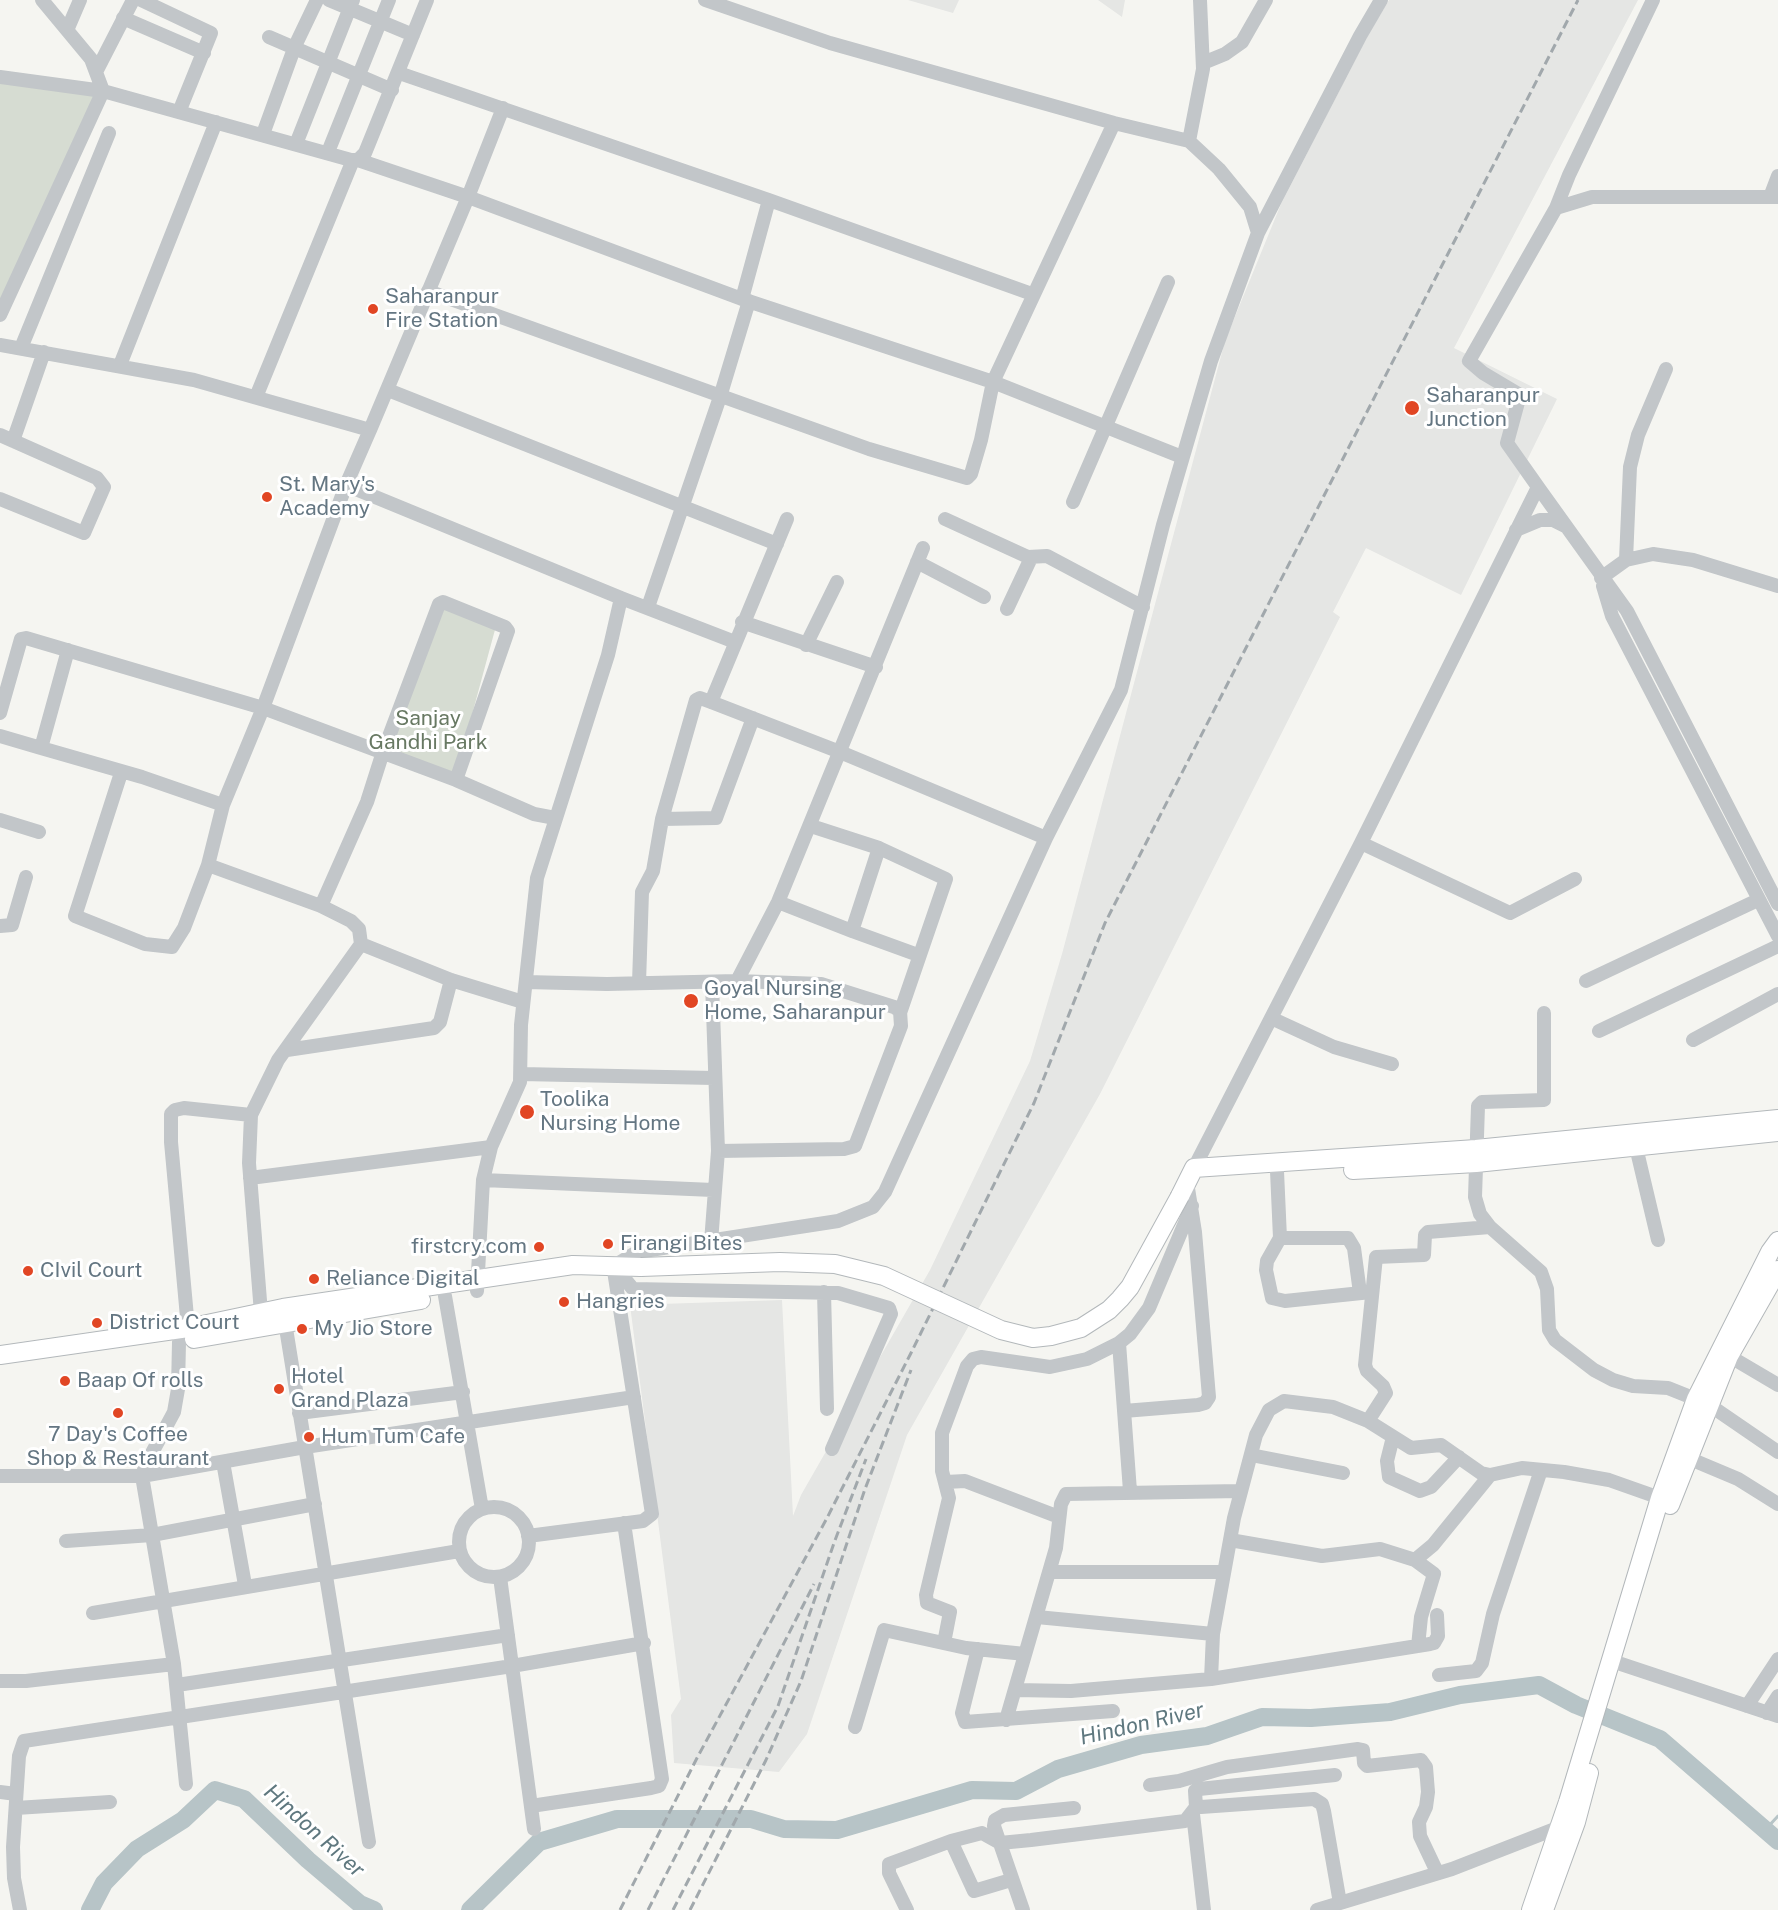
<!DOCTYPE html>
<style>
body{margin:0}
canvas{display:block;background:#f5f5f1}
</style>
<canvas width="1778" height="1910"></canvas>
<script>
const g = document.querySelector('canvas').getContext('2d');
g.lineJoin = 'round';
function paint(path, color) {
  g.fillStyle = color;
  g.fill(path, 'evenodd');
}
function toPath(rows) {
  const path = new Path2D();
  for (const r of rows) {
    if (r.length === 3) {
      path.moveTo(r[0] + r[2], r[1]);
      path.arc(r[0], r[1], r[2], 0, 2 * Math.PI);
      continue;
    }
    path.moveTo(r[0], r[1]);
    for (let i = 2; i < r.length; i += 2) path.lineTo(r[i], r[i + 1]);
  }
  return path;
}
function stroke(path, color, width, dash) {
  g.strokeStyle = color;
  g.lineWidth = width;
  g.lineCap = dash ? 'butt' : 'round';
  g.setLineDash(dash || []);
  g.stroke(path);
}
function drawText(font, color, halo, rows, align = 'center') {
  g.font = font + ' "Public Sans",sans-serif';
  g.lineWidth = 6;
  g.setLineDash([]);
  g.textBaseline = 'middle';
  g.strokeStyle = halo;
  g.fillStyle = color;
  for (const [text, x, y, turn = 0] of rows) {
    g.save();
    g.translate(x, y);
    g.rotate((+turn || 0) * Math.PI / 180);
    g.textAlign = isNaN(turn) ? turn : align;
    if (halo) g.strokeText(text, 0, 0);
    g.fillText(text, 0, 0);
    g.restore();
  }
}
paint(toPath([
 [908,0,959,0,953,13],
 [1098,0,1125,0,1122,17],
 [1389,0,1638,0,1454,348,1557,399,1461,595,1366,548,1333,612,1340,617,1100,1094,907,1435,807,1734,779,1772,674,1763,671,1715,681,1699,630,1305,782,1300,793,1516,801,1495,930,1270,1030,1061,1062,954,1225,341,1281,204,1368,35]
]), '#e5e6e4');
paint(toPath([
 [0,77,103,91,0,315],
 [439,606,496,626,454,781,376,757]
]), '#d6dcd2');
stroke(toPath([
 [1765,1830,1778,1816]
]), '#b7c4c7', 3);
stroke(toPath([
 [90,1910,104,1883,137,1849,183,1820,215,1790,244,1799,308,1860,360,1904,374,1910],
 [470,1910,539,1842,617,1819,751,1819,784,1829,837,1830,972,1790,1016,1791,1058,1769,1141,1745,1207,1736,1262,1717,1311,1718,1390,1712,1460,1695,1539,1685,1576,1705,1660,1739,1778,1841]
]), '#b7c4c7', 18);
const major = toPath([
 [1353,1170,1476,1163,1778,1132],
 [1180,1196,1194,1168,1476,1149,1778,1119],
 [194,1339,421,1300],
 [0,1355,188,1328,283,1308,573,1265,641,1267],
 [1670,1505,1729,1356,1778,1270],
 [1531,1910,1568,1802,1660,1498,1696,1399,1770,1252,1778,1241],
 [1544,1910,1576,1822,1589,1773]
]);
stroke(major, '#b3b8bb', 20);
stroke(toPath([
 [141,0,211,33,179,112],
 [329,0,413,35],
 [123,18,204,53],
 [68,28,80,0],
 [269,37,392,90],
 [1203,63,1225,54,1242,42,1266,0],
 [96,72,133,0],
 [399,73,769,200,1032,294],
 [0,77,103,91,351,160,358,160,365,153,427,0],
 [503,108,468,197,742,299,993,382,1182,457],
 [263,134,295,46,317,0],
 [1189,141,1203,69,1200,0],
 [296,144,353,0],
 [328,152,389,0],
 [1770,197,1778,176],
 [1556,208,1569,175,1653,0],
 [1258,233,1360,36,1381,0],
 [428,291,869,449,967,478,971,474,981,440,993,382,1114,123],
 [742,299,769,200],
 [0,315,103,91,91,59,42,0],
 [0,345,194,380,370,430,468,197,358,160],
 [21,348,109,133],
 [120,365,216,122],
 [388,390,777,544],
 [256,397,353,160],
 [0,435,97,478,104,487,84,533,0,499],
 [13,441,44,352],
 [1538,487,1507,443,1520,395,1483,373,1469,361,1556,208,1592,197,1778,197],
 [1073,502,1168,282],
 [945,519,1028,557,1047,556,1143,607],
 [1516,530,1540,520,1553,520,1565,526],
 [1626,560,1630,467,1638,435,1666,369],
 [917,562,984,597],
 [1601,578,1626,560,1653,554,1693,560,1778,586],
 [1603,586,1612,616,1778,936],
 [621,598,735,642],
 [648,607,720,397,749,301],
 [1007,609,1031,558],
 [742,622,876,667],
 [806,645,837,582],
 [711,702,787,519],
 [0,713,21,639,26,638,263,708,456,780,534,814,555,818],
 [753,718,716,818,662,819,696,700,700,698,711,702,840,752,1046,838],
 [0,736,41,748,68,650],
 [41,748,142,777,223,805],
 [121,773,75,916,145,944,172,947,184,928,208,865],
 [0,820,39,832],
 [1361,843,1510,913,1575,879],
 [879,848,946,879,900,1013],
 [778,902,852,931,879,848,811,826],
 [321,906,367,802,382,755,439,604,443,602,505,627,508,631,456,780],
 [0,926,12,925,26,877],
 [852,931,918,955],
 [361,944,451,980,523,1002],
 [737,981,778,902,923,548],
 [1586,981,1758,900],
 [526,982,607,984,737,981,821,984,894,1007,900,1011,901,1026,855,1146,844,1149,718,1151,711,1242],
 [639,983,642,892,653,871,662,819],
 [712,983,718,1151],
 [1544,1013,1544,1100,1482,1102,1478,1106,1475,1197,1480,1214,1490,1227,1541,1272,1547,1289,1549,1330,1555,1340,1594,1370,1613,1380,1633,1386,1668,1388,1708,1404,1778,1452],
 [1271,1018,1334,1047,1392,1064],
 [1599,1031,1778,946],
 [1693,1040,1778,994],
 [287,1050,434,1028,440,1022,451,980],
 [521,1074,714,1078],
 [491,1147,483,1180,713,1190],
 [1636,1147,1658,1240],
 [1194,1168,1361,843,1538,487,1627,611,1778,904],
 [1277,1171,1280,1238,1267,1261,1266,1270,1272,1298,1285,1301,1371,1292],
 [250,1178,491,1147,520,1082,521,1025,537,878,608,655,621,598,346,485],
 [1280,1238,1348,1238,1354,1248,1360,1293],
 [614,1266,637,1252,838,1221,873,1207,885,1192,1046,838,1121,690,1163,525,1211,361,1258,233,1250,207,1219,169,1189,141,1114,123,830,43,705,0],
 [614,1266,633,1289,838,1293,889,1308,891,1314,832,1449],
 [477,1291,483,1180],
 [824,1292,827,1409],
 [445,1296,482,1509],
 [261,1313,249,1163,251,1115,278,1060,361,944,359,929,351,921,321,906,208,865,223,805,263,708,346,485,370,430],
 [285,1322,369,1842],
 [188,1328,171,1142,171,1114,175,1110,184,1108,251,1115],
 [179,1342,178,1389,174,1412,146,1464,142,1476,174,1664,186,1784],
 [1119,1343,1130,1491],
 [1729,1356,1778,1385],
 [1124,1411,1198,1405,1205,1403,1209,1397,1195,1232,1187,1182],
 [299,1413,463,1392],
 [1368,1421,1386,1393,1383,1386,1367,1371,1365,1365,1376,1257,1424,1255,1425,1235,1428,1232,1490,1227],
 [1393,1437,1387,1461,1389,1477,1420,1491,1431,1487,1459,1457],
 [1251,1455,1343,1473],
 [1688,1458,1738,1479,1778,1504],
 [223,1462,245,1585],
 [0,1476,142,1476,305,1447,634,1397],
 [946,1482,965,1481,1059,1517],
 [494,1542,35],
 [528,1536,643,1521,652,1514,614,1271],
 [1230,1540,1322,1556,1380,1549,1415,1560,1433,1545,1490,1475],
 [66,1541,152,1535,315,1504],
 [1415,1560,1434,1574,1421,1617,1418,1646],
 [1049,1572,1223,1572],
 [500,1577,534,1829],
 [93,1613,459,1551],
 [1037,1617,1213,1634,1234,1518,1256,1435,1269,1410,1284,1401,1333,1407,1368,1421,1411,1448,1441,1445,1481,1473,1490,1475,1522,1468,1564,1472,1609,1480,1660,1498],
 [944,1643,950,1612,927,1603,926,1595,949,1498,942,1471,942,1433,967,1366,973,1359,981,1357,1050,1367,1087,1359,1119,1343,1130,1334,1149,1308,1192,1206],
 [978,1649,962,1713,965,1722,1113,1711],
 [1621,1664,1778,1716],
 [1439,1675,1476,1671,1482,1663,1493,1614,1541,1470],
 [1211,1679,1213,1634],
 [0,1681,26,1681,174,1664],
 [177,1685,508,1635],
 [1015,1690,1071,1691,1211,1679,1430,1644,1434,1643,1438,1636,1437,1615],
 [1747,1706,1778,1659],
 [1767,1713,1778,1696],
 [1006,1720,1056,1548,1061,1504,1066,1494,1240,1491],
 [855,1727,884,1630,966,1648,1025,1654],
 [1150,1785,1179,1781,1227,1767,1358,1749,1363,1750,1364,1763,1367,1766,1421,1760,1426,1767,1428,1792,1426,1807,1419,1822,1420,1836,1437,1872],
 [0,1792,16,1794],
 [531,1806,651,1788,659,1786,662,1779,624,1523],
 [1196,1807,1195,1791,1199,1789,1335,1775],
 [16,1808,110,1802],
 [1193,1814,1204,1910],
 [951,1841,974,1891,1011,1880],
 [20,1910,14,1878,13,1847,19,1756,24,1741,512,1666,644,1643],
 [907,1910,889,1873,889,1864,951,1841,982,1833,1000,1843,1031,1840,1185,1821,1196,1807,1201,1807,1314,1799,1322,1804,1324,1811,1340,1903],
 [1023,1910,994,1826,995,1820,1004,1815,1074,1808],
 [1317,1910,1452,1869,1565,1825]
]), '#c2c6c9', 14);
stroke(major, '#fff', 18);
stroke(toPath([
 [620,1910,697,1758,827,1518,911,1353,1034,1103,1105,923,1578,0],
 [648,1910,814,1584],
 [673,1910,778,1706,834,1543,866,1459],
 [690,1910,766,1760,801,1681,865,1489,911,1370]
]), '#a1a8ac', 3, [9, 4.5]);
const majorBridge = toPath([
 [641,1267,780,1262,835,1264,884,1276,1001,1330,1033,1338,1051,1336,1081,1328,1109,1310,1120,1299,1130,1287,1180,1196]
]);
stroke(majorBridge, '#b3b8bb', 20, []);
stroke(majorBridge, '#fff', 18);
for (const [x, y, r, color] of [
 [373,309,6,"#e14624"],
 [1412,408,8,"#e14624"],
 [267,497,6,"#e14624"],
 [691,1001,8,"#e14624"],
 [527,1112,8,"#e14624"],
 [608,1244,6,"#e14624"],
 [539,1247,6,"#e14624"],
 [28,1271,6,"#e14624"],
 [314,1279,6,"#e14624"],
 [564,1302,6,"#e14624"],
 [97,1323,6,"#e14624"],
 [302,1329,6,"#e14624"],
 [65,1381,6,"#e14624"],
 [279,1389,6,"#e14624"],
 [118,1413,6,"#e14624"],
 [309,1437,6,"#e14624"]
]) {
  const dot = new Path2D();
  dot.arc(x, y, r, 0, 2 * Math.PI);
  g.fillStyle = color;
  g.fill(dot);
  stroke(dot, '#fff', 2);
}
drawText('21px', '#647682', '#fff', [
 ["Saharanpur",385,297],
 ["Fire Station",385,321],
 ["Saharanpur",1426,396],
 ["Junction",1426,420],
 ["St. Mary's",279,485],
 ["Academy",279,509],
 ["Goyal Nursing",704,989],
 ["Home, Saharanpur",704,1013],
 ["Toolika",540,1100],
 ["Nursing Home",540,1124],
 ["Firangi Bites",620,1244],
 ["firstcry.com",527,1247,"right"],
 ["CIvil Court",40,1271],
 ["Reliance Digital",326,1279],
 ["Hangries",576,1302],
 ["District Court",109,1323],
 ["My Jio Store",314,1329],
 ["Hotel",291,1377],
 ["Grand Plaza",291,1401],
 ["Baap Of rolls",77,1381],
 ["7 Day's Coffee",118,1435,"center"],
 ["Shop & Restaurant",118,1459,"center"],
 ["Hum Tum Cafe",321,1437]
], 'left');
drawText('21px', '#687963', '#fff', [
 ["Sanjay",428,719],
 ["Gandhi Park",428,743]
]);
drawText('italic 22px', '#5f787f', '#fff', [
 ["Hindon River",1142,1724,-13],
 ["Hindon River",314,1831,42]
]);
</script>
